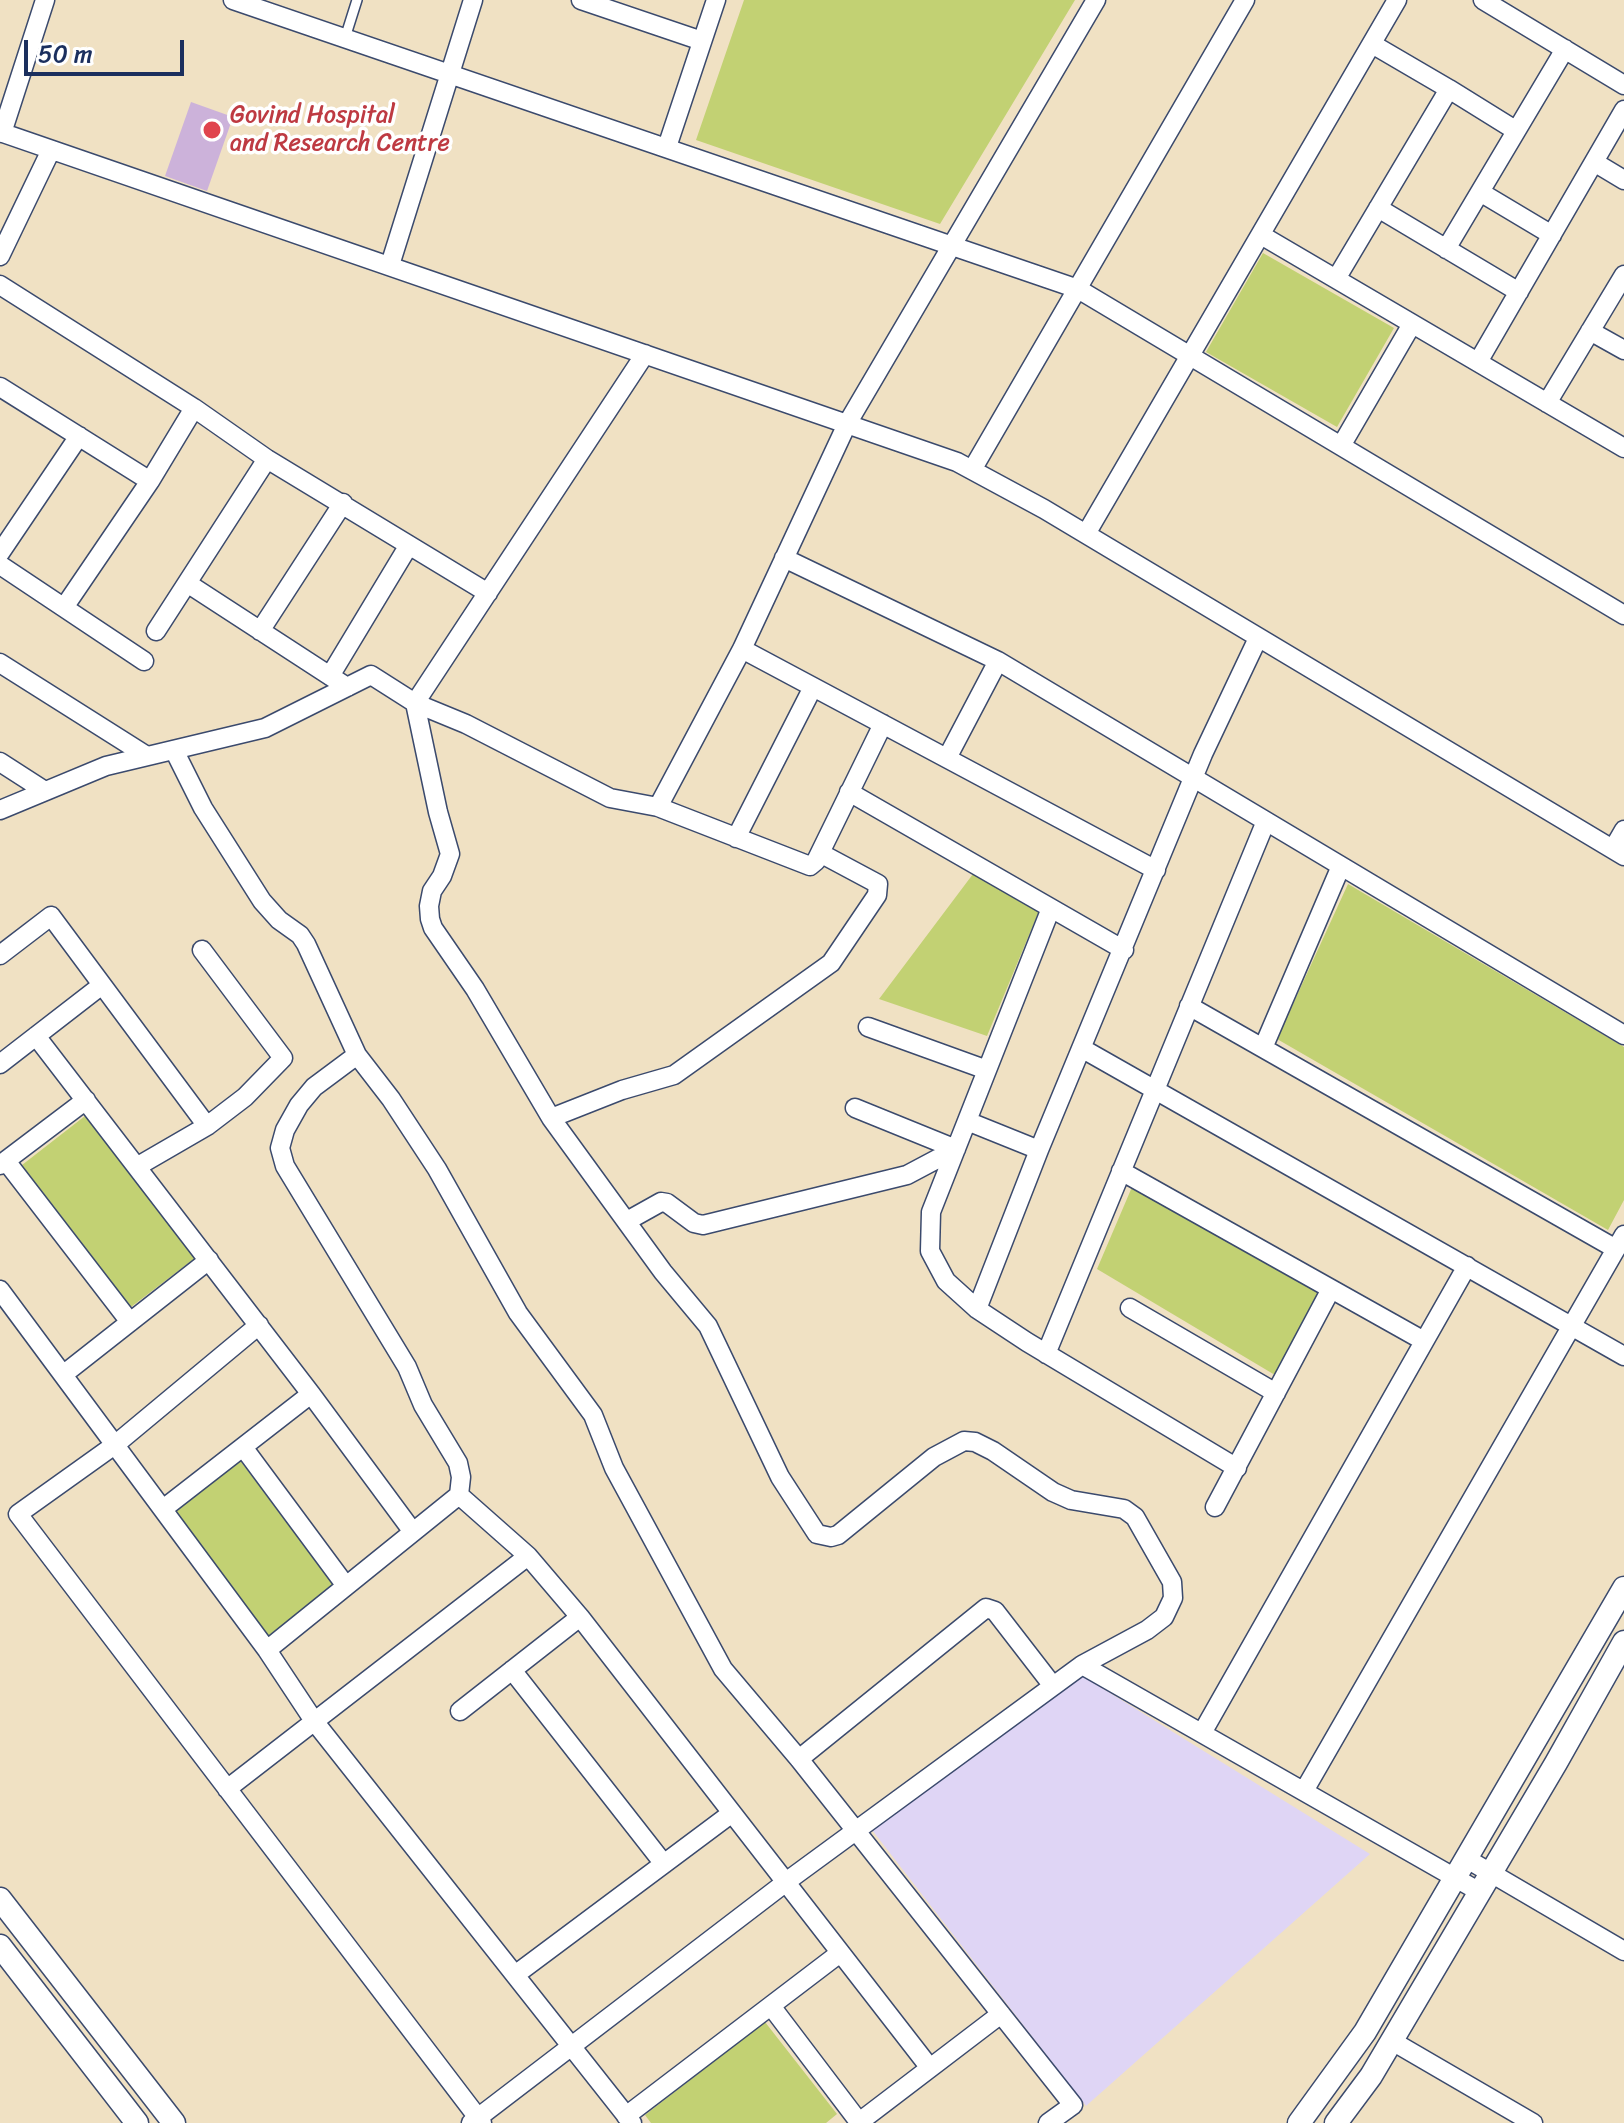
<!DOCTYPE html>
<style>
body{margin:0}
#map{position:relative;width:1624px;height:2123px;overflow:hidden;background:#f0e1c3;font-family:Sriracha,sans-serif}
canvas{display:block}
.scale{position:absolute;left:24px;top:40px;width:160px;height:36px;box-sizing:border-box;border:4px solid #1b2f5e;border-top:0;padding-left:10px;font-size:24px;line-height:28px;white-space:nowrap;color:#1b2f5e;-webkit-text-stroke:6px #fff;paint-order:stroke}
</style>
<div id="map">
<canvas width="1624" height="2123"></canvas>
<div class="scale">50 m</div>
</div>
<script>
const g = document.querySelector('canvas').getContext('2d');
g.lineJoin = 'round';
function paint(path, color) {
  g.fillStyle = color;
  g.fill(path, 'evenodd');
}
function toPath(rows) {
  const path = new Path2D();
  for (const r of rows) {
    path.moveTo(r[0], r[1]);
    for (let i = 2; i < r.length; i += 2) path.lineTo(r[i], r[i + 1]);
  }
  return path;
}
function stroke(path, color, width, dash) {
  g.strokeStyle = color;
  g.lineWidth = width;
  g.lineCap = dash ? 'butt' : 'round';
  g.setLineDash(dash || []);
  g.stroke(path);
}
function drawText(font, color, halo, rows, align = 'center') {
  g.font = font + ' Sriracha,sans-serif';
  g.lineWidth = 7;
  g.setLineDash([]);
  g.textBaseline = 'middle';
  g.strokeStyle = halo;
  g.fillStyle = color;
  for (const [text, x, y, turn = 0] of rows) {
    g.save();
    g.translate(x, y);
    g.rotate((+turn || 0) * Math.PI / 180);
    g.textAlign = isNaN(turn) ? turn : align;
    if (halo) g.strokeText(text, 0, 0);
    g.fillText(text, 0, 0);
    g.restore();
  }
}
paint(toPath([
 [1081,1675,1370,1854,1086,2106,872,1830]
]), '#dfd5f5');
paint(toPath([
 [744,0,1075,0,940,224,696,140],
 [1263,253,1394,328,1337,427,1206,352],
 [973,874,1039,911,987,1036,879,999],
 [1348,884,1624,1047,1624,1200,1608,1230,1277,1039],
 [85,1116,195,1258,131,1307,22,1165],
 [1132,1187,1322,1294,1280,1378,1097,1269],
 [239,1459,334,1586,268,1636,172,1510],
 [765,2022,837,2114,826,2123,651,2123,645,2115]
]), '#c2d173');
paint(toPath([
 [191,102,233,117,207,191,165,176]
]), '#ccb2da');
const service = toPath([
 [345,38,357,0]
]);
const minor = toPath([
 [233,0,1078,289,1624,615],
 [581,0,702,41],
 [1483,0,1624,85],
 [1449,89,1515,130],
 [0,132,957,462,1044,509,1624,856],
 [2,133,45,0],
 [667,147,716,0],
 [1594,162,1624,180],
 [1480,192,1552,235],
 [1378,208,1519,292],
 [1261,235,1624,448],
 [1446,249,1565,49],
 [0,256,51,150],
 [390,265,473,0],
 [1336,279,1449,89,1372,44],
 [0,285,194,408,267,459,488,593],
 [1590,331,1624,350],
 [1478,362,1624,110],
 [0,387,150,481],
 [1547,403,1624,275],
 [1341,446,1412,324],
 [972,470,1245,0],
 [1086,534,1397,0],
 [0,553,79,436],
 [784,558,998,661,1624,1035],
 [0,565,144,661],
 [187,583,347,687],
 [65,606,150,481,194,408],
 [156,631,267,459],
 [260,631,343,503],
 [742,649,1156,870],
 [0,663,147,756],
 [330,676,409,545],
 [883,724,816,861,810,866,658,807,610,798,466,724,415,703,438,812,450,854,442,876,432,891,429,906,430,919,433,928,475,989,551,1118,663,1272,708,1326,780,1477,817,1534,831,1537,838,1535,934,1457,964,1441,975,1442,993,1451,1053,1492,1071,1500,1124,1509,1135,1517,1172,1582,1173,1598,1164,1617,1147,1630,1082,1665],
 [174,750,203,808,262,901,279,920,300,935,306,944,357,1055,391,1099,437,1169,518,1313,593,1415,614,1468,723,1669,799,1759,1073,2105,1048,2123],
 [947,758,998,661],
 [0,762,45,791],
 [849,792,1124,950],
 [658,807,742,649,847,424,1096,0],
 [0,810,106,766,265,728,371,675,415,703,645,354],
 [736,838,813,687],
 [1613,849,1624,830],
 [1051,908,931,1212,930,1251,946,1281,977,1309,1027,1342,1237,1468],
 [0,955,51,916,207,1126],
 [1189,1006,1616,1249],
 [868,1027,987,1070],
 [36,1036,311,1394,413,1532],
 [1263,1048,1341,866],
 [1083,1049,1624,1356],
 [0,1064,102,985],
 [855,1108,956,1149],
 [551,1118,622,1090,674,1075,831,963,877,895,878,884,820,853],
 [967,1121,1039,1150],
 [6,1161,130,1322],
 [0,1165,86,1100],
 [138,1166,207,1126,245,1097,283,1058,202,950],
 [1121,1171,1424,1341],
 [627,1221,661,1202,667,1203,694,1223,703,1225,907,1175,956,1149],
 [0,1290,267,1650,314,1721,632,2123],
 [1130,1308,1276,1393],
 [977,1309,1039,1150,1203,754,1258,638],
 [259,1325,116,1444,18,1514,482,2123],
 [1046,1354,1266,821],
 [64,1374,209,1260],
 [243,1447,346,1586],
 [459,1495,528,1556,580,1617,930,2068],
 [1215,1507,1331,1289],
 [163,1509,311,1394],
 [267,1650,459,1495,461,1477,458,1463,423,1405,407,1367,285,1166,280,1148,285,1130,299,1105,314,1087,357,1055],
 [512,1670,664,1864],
 [460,1711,580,1617],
 [1202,1733,1467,1266],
 [799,1759,986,1608,995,1611,1053,1686],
 [227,1789,528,1556],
 [1304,1791,1624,1235],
 [1467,1859,1624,1951],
 [515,1975,732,1813],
 [771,2006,859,2122],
 [1392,2041,1533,2123],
 [626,2116,840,1953],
 [471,2123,794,1876,1082,1665,1480,1892],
 [858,2123,1001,2014]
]);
const tertiary = toPath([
 [0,1899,174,2123],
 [0,1946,137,2123],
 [1299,2123,1365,2032,1624,1588],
 [1336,2123,1371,2076,1556,1763,1624,1642]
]);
stroke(service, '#3b4a6d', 12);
stroke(minor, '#3b4a6d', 21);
stroke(tertiary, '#3b4a6d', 25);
stroke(service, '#fff', 9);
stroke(minor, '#fff', 18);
stroke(tertiary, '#fff', 22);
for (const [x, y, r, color] of [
 [212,130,10,"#e0444e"]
]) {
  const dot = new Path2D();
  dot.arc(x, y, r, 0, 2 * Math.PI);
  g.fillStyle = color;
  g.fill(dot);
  stroke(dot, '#fff', 3);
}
drawText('24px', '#be3a42', '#fff', [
 ["Govind Hospital",230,116],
 ["and Research Centre",230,144]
], 'left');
</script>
